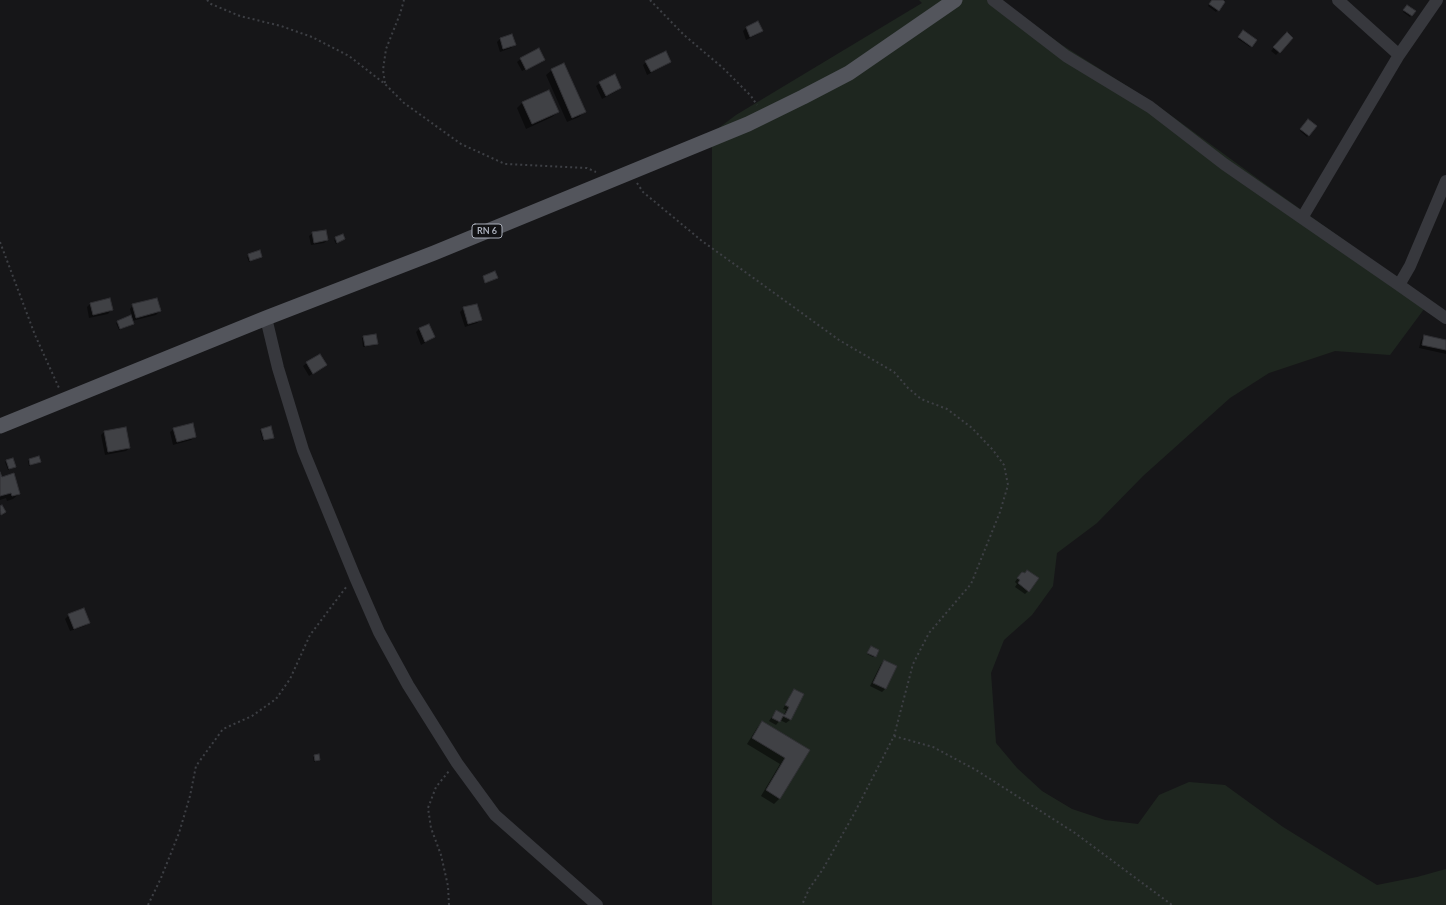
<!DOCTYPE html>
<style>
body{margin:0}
canvas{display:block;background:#161618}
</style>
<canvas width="1446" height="905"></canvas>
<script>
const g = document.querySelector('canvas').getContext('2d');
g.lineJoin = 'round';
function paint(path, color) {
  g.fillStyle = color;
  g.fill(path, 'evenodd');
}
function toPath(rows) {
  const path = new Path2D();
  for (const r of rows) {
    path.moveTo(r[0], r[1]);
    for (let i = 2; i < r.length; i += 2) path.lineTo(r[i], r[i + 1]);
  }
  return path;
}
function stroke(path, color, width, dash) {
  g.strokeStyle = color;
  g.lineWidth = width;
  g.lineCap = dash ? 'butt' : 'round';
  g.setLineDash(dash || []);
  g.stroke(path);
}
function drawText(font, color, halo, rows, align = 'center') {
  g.font = font + ' Lato,sans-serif';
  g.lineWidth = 3;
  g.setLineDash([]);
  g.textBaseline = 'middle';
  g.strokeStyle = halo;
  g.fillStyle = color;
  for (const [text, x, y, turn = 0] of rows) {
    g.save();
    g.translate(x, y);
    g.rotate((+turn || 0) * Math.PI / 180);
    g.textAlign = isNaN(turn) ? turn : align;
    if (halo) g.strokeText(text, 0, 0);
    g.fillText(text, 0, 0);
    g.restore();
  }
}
paint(toPath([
 [919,0,1001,0,1062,45,1154,103,1265,184,1430,301,1390,355,1335,351,1269,373,1230,398,1143,476,1097,523,1057,553,1053,586,1032,615,1004,640,991,673,996,743,1017,768,1042,791,1072,809,1105,820,1138,824,1159,795,1189,782,1225,785,1283,827,1377,885,1417,877,1446,869,1446,905,712,905,712,133,736,115,922,3]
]), '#1e261f');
paint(toPath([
 [1212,0,1221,0,1224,2,1216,12,1208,6],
 [1406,8,1414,11,1410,17,1403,12],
 [758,22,762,31,758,34,746,40,743,31,746,28],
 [1242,33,1251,46,1250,47,1238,39],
 [1287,34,1292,38,1276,55,1271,51],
 [512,35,515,44,511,48,500,52,497,42,500,39],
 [521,59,544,60,541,63,541,61,522,71,517,62],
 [646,62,670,62,666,65,647,75,643,65],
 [552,70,584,112,579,117,567,122,546,75],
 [600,83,620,88,617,91,602,99,596,86],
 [522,103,558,112,552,117,526,129,517,108],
 [1308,120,1316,126,1307,137,1300,131],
 [313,233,327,240,324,243,311,245,309,236],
 [342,235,344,239,336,244,334,240],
 [259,251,261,257,249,262,247,257],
 [109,299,111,310,108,314,89,318,87,307,90,304],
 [133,305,160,311,156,315,132,321,133,324,132,325,119,330,116,323,132,316,130,309],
 [464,308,481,320,477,323,465,327,460,312],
 [428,325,434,337,430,340,421,345,416,332,419,329],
 [364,336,377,343,376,345,363,347,362,338],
 [1424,336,1446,341,1446,354,1419,348,1421,340],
 [307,363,326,365,309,376,303,366],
 [125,428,129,448,126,451,105,455,101,435,104,432],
 [174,429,195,437,191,440,173,445,170,432],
 [262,430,273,438,263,441,260,431],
 [29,459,40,462,29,466,28,461],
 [7,461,15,467,8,470,5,462],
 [0,473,1,478,19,494,13,499,7,501,6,498,0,500],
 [1019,576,1028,591,1025,594,1015,587,1017,584,1015,582],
 [69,615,89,622,85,626,70,631,65,619],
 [871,647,875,656,873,657,867,654],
 [884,661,885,689,882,692,870,686,881,664],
 [794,690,803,695,790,720,786,723,780,720,776,725,769,721,776,711,784,715,786,710,783,709,791,694],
 [762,722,809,750,780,798,774,804,761,796,780,764,747,744,757,728],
 [314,756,319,760,318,761,314,762,313,757]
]), '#0007');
const building = toPath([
 [1212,0,1223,0,1225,2,1219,11,1209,4,1212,0],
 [1407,5,1416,11,1412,16,1403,10,1407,5],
 [758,21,763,31,750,37,746,27,758,21],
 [1243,30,1257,40,1252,47,1238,37,1243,30],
 [1287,32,1293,38,1280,53,1273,47,1287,32],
 [512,34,516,45,503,49,500,38,512,34],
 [539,48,545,60,526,70,520,58,539,48],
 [666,51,671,62,651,72,645,61,666,51],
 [564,63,586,112,572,118,551,69,564,63],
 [615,74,621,88,606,96,599,82,615,74],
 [549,90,559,112,532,124,522,102,549,90],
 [1308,119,1317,126,1309,136,1300,129,1308,119],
 [326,230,328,240,314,243,312,232,326,230],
 [343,234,345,239,337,243,335,237,343,234],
 [260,250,262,257,250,261,248,254,260,250],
 [495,271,498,278,485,283,483,276,495,271],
 [110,298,113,310,93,315,90,303,110,298],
 [157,298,161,311,136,318,132,304,157,298],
 [477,304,482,320,468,324,463,307,477,304],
 [131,315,134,324,120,329,117,321,131,315],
 [429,324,435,337,425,342,419,328,429,324],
 [376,334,378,344,365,346,363,336,376,334],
 [1424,335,1446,340,1446,350,1422,345,1424,335],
 [320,354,327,365,313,374,306,362,320,354],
 [193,423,196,437,177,442,173,428,193,423],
 [271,426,274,438,264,440,261,429,271,426],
 [126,427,130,448,108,452,104,431,126,427],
 [39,456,41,462,30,465,29,459,39,456],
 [13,458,16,467,9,469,6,460,13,458],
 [0,472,2,477,14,473,20,494,12,496,11,493,0,496,0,472],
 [2,505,6,512,1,515,0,506,2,505],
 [1027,570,1039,578,1029,592,1018,583,1020,580,1017,578,1022,572,1025,573,1027,570],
 [84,608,90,623,74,629,68,614,84,608],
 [871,646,879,650,876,657,867,653,871,646],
 [884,660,897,666,886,689,873,683,884,660],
 [794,689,804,694,791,720,783,716,780,722,772,718,776,710,785,715,789,707,785,705,794,689],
 [762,721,810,750,780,799,766,790,785,758,752,738,762,721],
 [319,754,320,760,315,761,314,755,319,754]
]);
paint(building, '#404145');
stroke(building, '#303034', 1);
stroke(toPath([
 [207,0,211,4,240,16,281,26,312,37,349,56,385,84,404,103,461,144,505,164,587,168,596,172],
 [650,0,684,35,723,68,751,96,757,105],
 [385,83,383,70,386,49,400,14,404,0],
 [637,183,643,192,702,241,748,274,839,340,894,372,908,388,921,399,947,409,972,428,993,450,1004,465,1008,485,1000,512,971,584,929,633,913,664,894,736,855,812,823,869,809,889,802,905],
 [0,242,35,335,59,388],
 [894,736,933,747,976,770,1075,833,1172,905],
 [148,905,161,878,179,833,190,796,196,766,223,729,252,716,276,699,290,679,310,635,347,586],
 [449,905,448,886,441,855,431,828,428,808,436,787,449,771]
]), '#3d3f44', 2, [2, 3]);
stroke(toPath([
 [993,0,1066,56,1150,107,1224,164,1302,218,1399,55],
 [1338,0,1399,55,1437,0],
 [1302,218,1399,285,1410,266,1446,181],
 [1399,285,1446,318],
 [266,318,278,368,303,450,355,577,379,632,408,685,457,763,495,815,597,905]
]), '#37383d', 12);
stroke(toPath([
 [0,426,266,318,434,253,748,124,803,97,849,73,955,0]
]), '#53555c', 15);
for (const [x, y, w] of [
 [487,231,30]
]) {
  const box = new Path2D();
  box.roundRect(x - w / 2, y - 7, w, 14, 3);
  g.fillStyle = '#111113';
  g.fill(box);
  stroke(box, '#a8adb8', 1);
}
drawText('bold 9px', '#a8adb8', null, [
 ["RN 6",487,231]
]);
</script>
